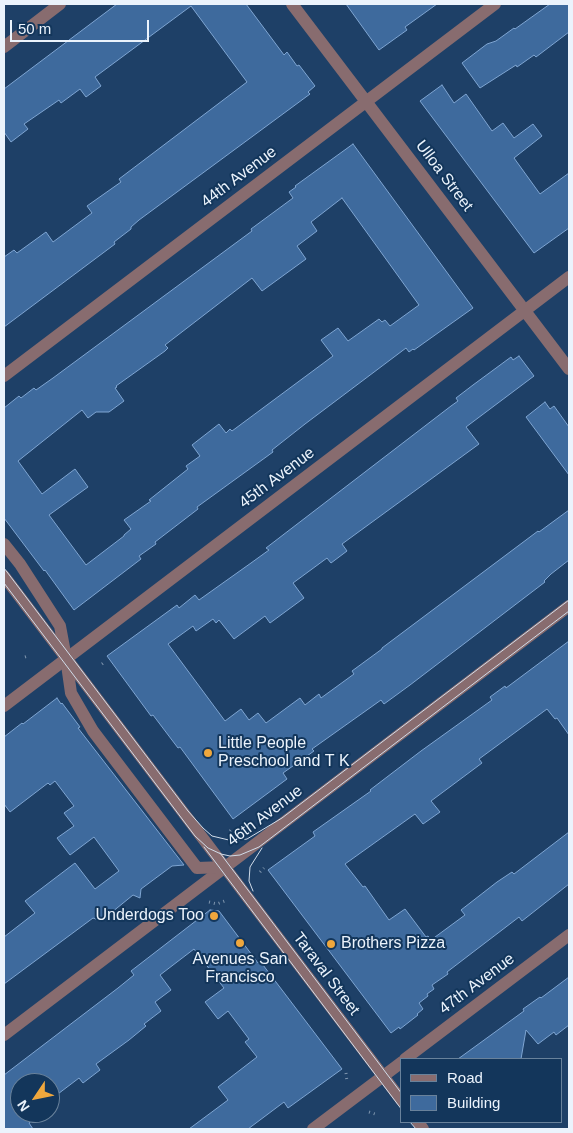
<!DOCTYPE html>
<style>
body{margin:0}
#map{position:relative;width:573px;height:1133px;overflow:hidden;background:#1e4067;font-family:Helvetica,sans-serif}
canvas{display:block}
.frame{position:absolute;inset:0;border:5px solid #ebf3fc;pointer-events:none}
.legend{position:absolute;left:400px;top:1058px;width:162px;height:65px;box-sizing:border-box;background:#13365b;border:1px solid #69829b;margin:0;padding:6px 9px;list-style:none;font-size:15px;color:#ebf3fc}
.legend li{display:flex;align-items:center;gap:10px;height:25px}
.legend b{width:25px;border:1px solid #69829b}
.north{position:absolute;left:10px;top:1073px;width:50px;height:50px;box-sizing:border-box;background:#13365b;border:1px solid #69829b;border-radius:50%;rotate:236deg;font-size:14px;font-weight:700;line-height:20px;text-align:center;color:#ebf3fc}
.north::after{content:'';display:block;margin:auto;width:18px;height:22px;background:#efa73d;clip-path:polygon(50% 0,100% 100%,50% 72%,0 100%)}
.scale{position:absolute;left:10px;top:20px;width:139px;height:22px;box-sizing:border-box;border:2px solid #ebf3fc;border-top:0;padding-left:6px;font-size:15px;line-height:18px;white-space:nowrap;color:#ebf3fc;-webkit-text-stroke:4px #13365b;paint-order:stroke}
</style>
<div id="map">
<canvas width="573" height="1133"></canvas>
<div class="frame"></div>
<ul class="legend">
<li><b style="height:6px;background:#886c6f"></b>Road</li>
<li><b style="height:14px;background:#3e6a9d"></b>Building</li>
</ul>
<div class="north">N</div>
<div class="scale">50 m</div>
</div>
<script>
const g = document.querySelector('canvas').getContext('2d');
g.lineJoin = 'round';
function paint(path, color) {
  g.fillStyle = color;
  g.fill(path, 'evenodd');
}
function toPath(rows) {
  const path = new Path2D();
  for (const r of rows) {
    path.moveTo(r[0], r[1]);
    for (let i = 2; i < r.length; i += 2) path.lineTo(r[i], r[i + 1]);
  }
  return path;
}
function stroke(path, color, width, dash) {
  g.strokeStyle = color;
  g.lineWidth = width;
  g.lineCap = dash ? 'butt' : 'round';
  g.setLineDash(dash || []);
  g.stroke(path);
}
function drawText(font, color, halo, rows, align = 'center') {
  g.font = font + ' Helvetica,sans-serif';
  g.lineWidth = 4;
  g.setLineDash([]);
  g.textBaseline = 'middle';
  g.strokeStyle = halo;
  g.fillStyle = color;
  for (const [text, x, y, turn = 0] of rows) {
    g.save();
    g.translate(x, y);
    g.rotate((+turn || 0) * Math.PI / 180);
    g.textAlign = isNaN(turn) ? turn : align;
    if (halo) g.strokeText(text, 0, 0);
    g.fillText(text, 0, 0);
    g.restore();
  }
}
const building = toPath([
 [117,4,246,4,284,55,287,52,297,66,299,65,315,86,308,92,310,94,139,220,131,227,131,229,114,242,115,244,4,327,4,257,14,250,17,253,46,232,53,242,92,213,87,206,121,182,119,179,247,82,191,6,95,77,101,86,86,97,80,89,61,103,59,100,24,124,28,129,11,142,4,132,4,89,117,4],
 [346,4,437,4,405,27,407,30,379,50,346,4],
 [550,4,569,4,569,32,536,57,534,55,517,67,516,65,480,88,462,63,487,44,496,41,514,28,515,29,550,4],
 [442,85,454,103,466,94,492,131,503,123,514,138,533,124,542,136,514,158,540,194,569,173,569,228,534,253,420,101,442,85],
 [353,144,473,308,414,350,413,349,409,352,406,348,305,424,272,450,273,452,197,507,198,509,155,542,156,544,139,556,141,559,74,610,45,570,44,571,4,518,4,408,19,396,21,398,34,388,36,390,53,378,252,231,251,229,293,198,289,192,296,187,295,186,353,144],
 [342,198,419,305,390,326,385,320,382,322,379,319,348,341,338,328,321,340,333,356,232,431,230,429,226,433,219,424,192,445,200,456,186,466,188,469,149,500,151,501,124,520,131,529,124,535,124,536,86,565,49,515,88,487,75,469,42,494,18,461,82,410,88,418,96,412,109,412,124,401,115,388,117,387,116,386,165,351,168,348,165,345,252,278,262,291,306,259,297,246,317,231,311,222,342,198],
 [519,356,534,376,466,427,479,444,342,544,347,551,331,563,327,558,293,583,304,598,270,623,265,616,234,639,219,620,216,623,213,619,196,631,193,626,168,644,225,721,241,709,249,720,258,713,266,723,300,698,305,705,319,694,321,698,354,674,352,671,382,649,382,648,538,531,539,532,569,510,569,560,551,574,544,581,545,582,410,685,384,704,381,700,312,749,314,751,283,773,287,779,233,819,180,747,178,748,153,715,151,716,107,656,177,605,179,608,195,595,199,600,251,563,269,550,266,548,451,406,458,401,456,398,473,385,511,357,513,360,519,356],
 [545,402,550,409,554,406,569,427,569,475,526,417,545,402],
 [569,641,569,735,557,718,555,719,547,709,479,759,482,763,431,801,440,812,423,824,415,814,345,864,363,887,365,886,389,920,405,909,426,937,428,936,431,940,465,915,461,910,497,882,512,872,514,874,569,832,569,884,522,921,519,917,447,972,448,974,432,985,434,989,427,994,428,996,419,1003,423,1009,417,1014,418,1015,400,1029,399,1027,391,1033,268,870,315,836,313,832,371,791,370,790,421,751,492,700,490,697,505,686,506,688,569,641],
 [57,698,61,704,62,703,80,727,78,728,184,865,172,866,141,889,140,898,133,895,101,921,93,918,4,984,4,937,35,913,25,901,75,863,95,889,119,871,94,837,70,855,57,838,74,826,64,813,74,806,55,781,50,785,48,783,10,812,4,804,4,737,22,723,23,724,57,698],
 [210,910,219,911,258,963,260,961,342,1069,288,1108,284,1102,248,1129,189,1129,228,1100,218,1087,257,1057,245,1042,249,1039,228,1011,218,1019,205,1002,224,988,194,949,160,975,171,990,155,1002,161,1011,144,1024,146,1026,129,1040,96,1064,100,1070,83,1083,79,1078,50,1100,50,1083,20,1083,20,1113,41,1113,29,1123,33,1129,4,1129,4,1075,118,988,134,975,131,971,210,910],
 [569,977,569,1025,556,1035,554,1032,538,1044,526,1030,521,1059,458,1059,524,1011,523,1009,540,997,541,998,569,977]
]);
paint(building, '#3e6a9d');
stroke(building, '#7fa5d2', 1);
stroke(toPath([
 [25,657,28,656],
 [102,664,106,661],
 [230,831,233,828],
 [260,872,264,868],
 [209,902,217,904,227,900],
 [346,1073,347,1082],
 [369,1112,375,1114]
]), '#7f95ae', 3, [1, 4]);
stroke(toPath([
 [292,4,569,369],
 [4,47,60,4],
 [4,376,495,4],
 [4,706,569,277],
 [4,1035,569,606],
 [405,1059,569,935],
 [313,1129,402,1062]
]), '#886c6f', 12);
stroke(toPath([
 [4,544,20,564,60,626,66,658,71,693,93,731,197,868,225,867],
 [4,576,402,1101],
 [418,1122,423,1129]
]), '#886c6f', 12);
stroke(toPath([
 [4,568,188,811,203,828,212,836,233,841,247,839,282,818,569,600],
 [4,583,195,836,208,848,221,854,230,856,240,855,259,847,569,611],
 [204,847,402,1110],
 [220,853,402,1094],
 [253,891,249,881,250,867,262,848],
 [410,1122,416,1129]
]), '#d1dce9', 1);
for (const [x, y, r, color] of [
 [208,753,5,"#efa73d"],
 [214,916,5,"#efa73d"],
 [240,943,5,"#efa73d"],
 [331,944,5,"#efa73d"]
]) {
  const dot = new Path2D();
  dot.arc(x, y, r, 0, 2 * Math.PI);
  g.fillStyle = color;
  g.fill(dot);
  stroke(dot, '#13365b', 2);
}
drawText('16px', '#ebf3fc', '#13365b', [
 ["Ulloa Street",444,176,53],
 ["44th Avenue",239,177,-37],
 ["45th Avenue",277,478,-37],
 ["46th Avenue",265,816,-37],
 ["Taraval Street",326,974,53],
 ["47th Avenue",477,984,-37]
]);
drawText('16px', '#ebf3fc', '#13365b', [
 ["Little People",218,744],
 ["Preschool and T K",218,762],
 ["Underdogs Too",204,916,"right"],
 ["Brothers Pizza",341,944],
 ["Avenues San",240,960,"center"],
 ["Francisco",240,978,"center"]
], 'left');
</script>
